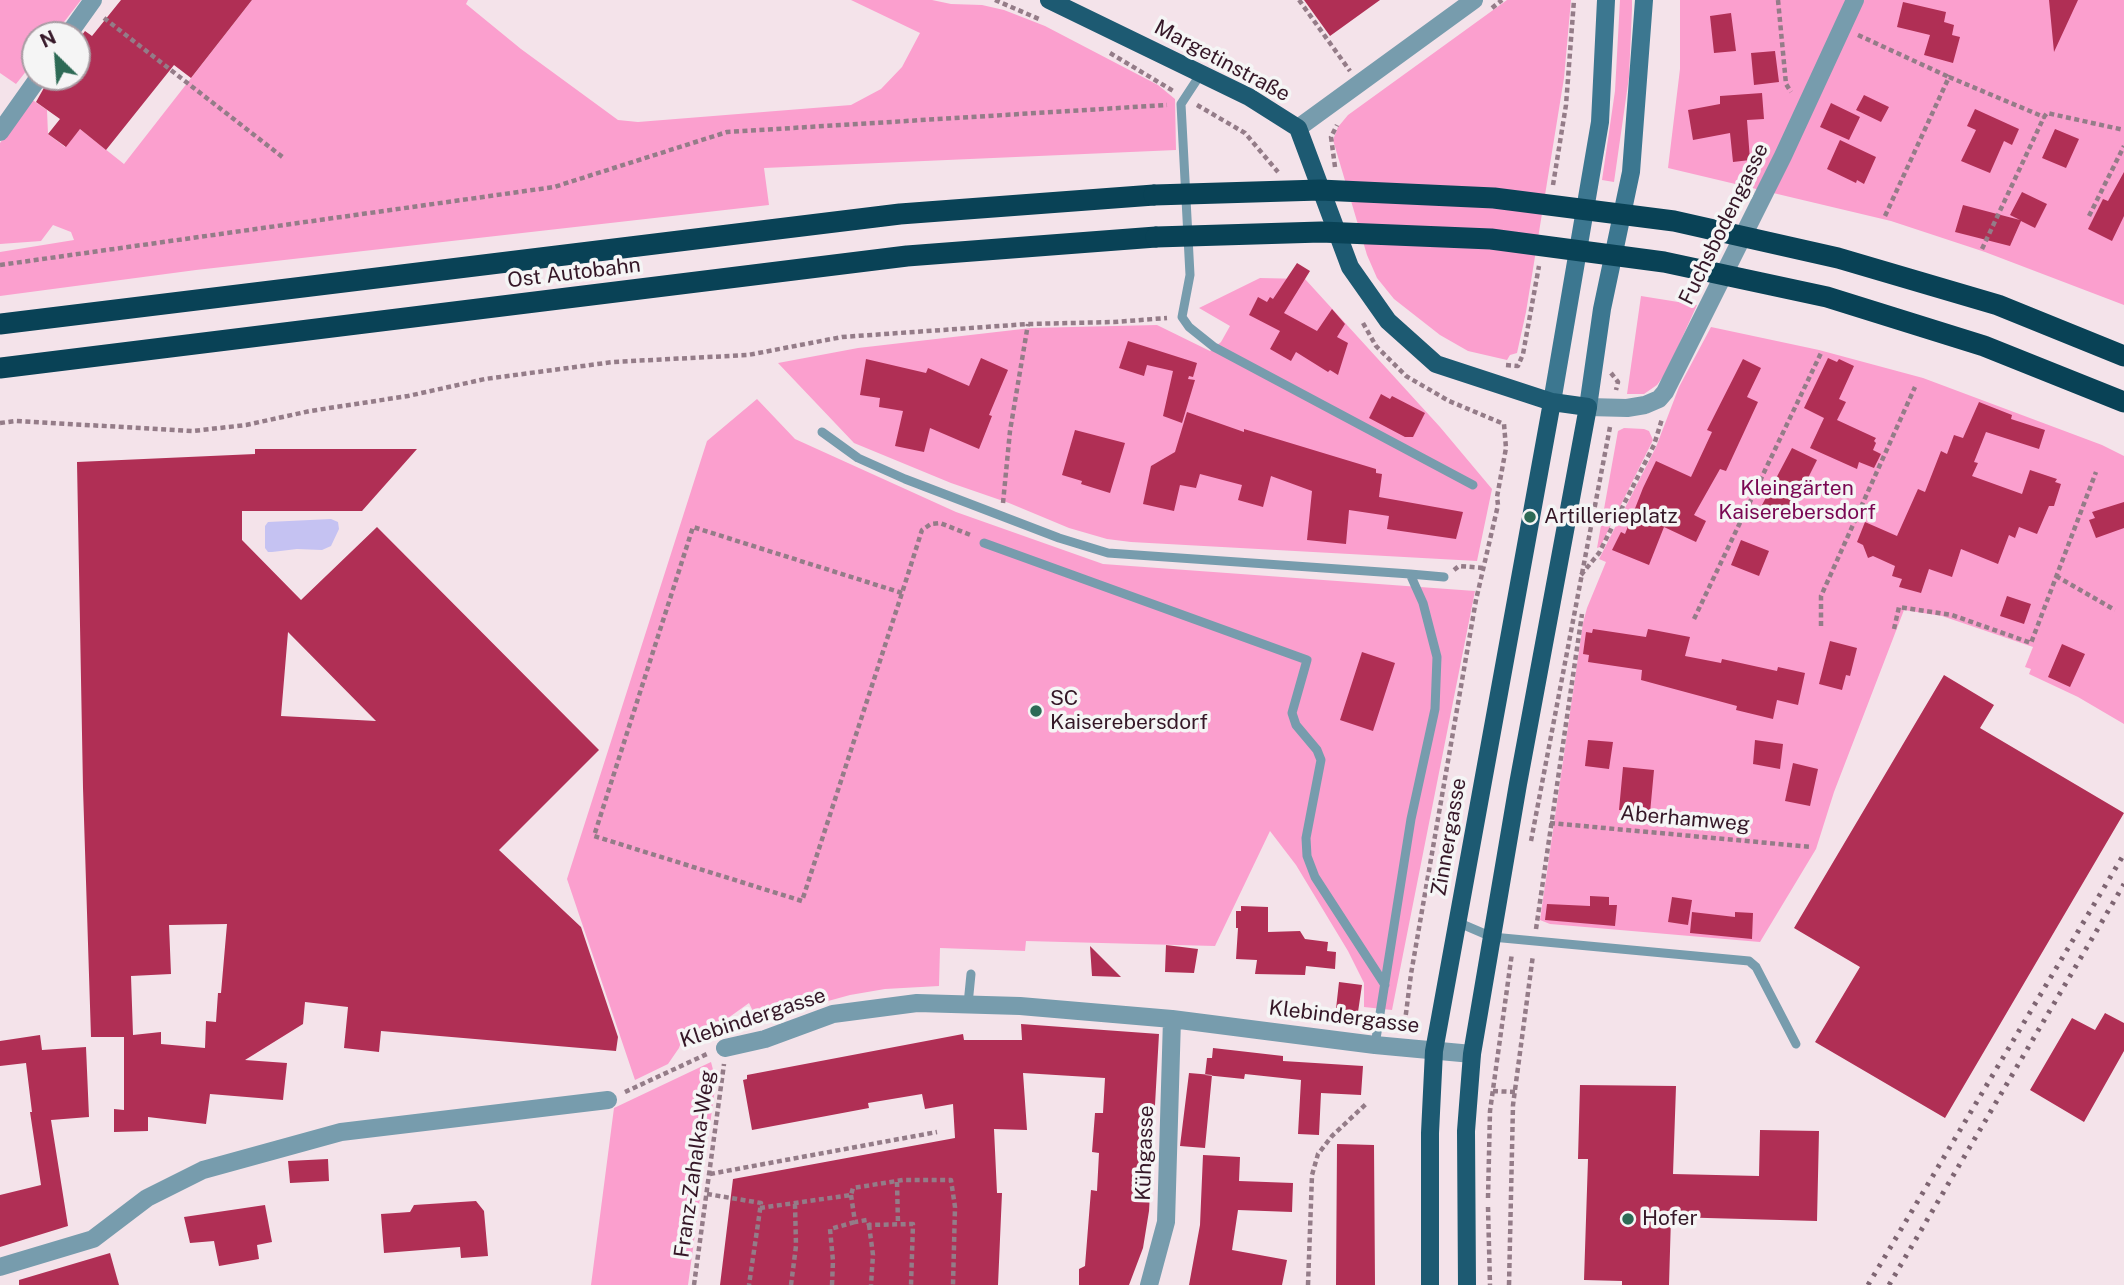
<!DOCTYPE html>
<meta charset="utf-8">
<style>
body{margin:0}
#map{position:relative;width:2124px;height:1285px;overflow:hidden;background:#f4e3ea;font-family:"Public Sans",sans-serif}
canvas{display:block}
.north{position:absolute;left:21px;top:21px;width:70px;height:70px;box-sizing:border-box;background:#f5f5f5;border:2px solid #a89ca3;border-radius:50%;rotate:335deg;font-size:19px;font-weight:700;line-height:28px;text-align:center;color:#351727}
.north::after{content:'';display:block;margin:auto;width:24px;height:32px;background:#2d6a55;clip-path:polygon(50% 0,100% 100%,50% 72%,0 100%)}
</style>
<div id="map">
<canvas width="2124" height="1285"></canvas>
<div class="north">N</div>
</div>
<script>
const g = document.querySelector('canvas').getContext('2d');
g.lineJoin = 'round';
function paint(path, color) {
  g.fillStyle = color;
  g.fill(path, 'evenodd');
}
function toPath(rows) {
  const path = new Path2D();
  for (const r of rows) {
    path.moveTo(r[0], r[1]);
    for (let i = 2; i < r.length; i += 2) path.lineTo(r[i], r[i + 1]);
  }
  return path;
}
function stroke(path, color, width, dash) {
  g.strokeStyle = color;
  g.lineWidth = width;
  g.lineCap = dash ? 'butt' : 'round';
  g.setLineDash(dash || []);
  g.stroke(path);
}
function drawText(font, color, halo, rows, align = 'center') {
  g.font = font + ' "Public Sans",sans-serif';
  g.lineWidth = 7;
  g.setLineDash([]);
  g.textBaseline = 'middle';
  g.strokeStyle = halo;
  g.fillStyle = color;
  for (const [text, x, y, turn = 0] of rows) {
    g.save();
    g.translate(x, y);
    g.rotate((+turn || 0) * Math.PI / 180);
    g.textAlign = isNaN(turn) ? turn : align;
    if (halo) g.strokeText(text, 0, 0);
    g.fillText(text, 0, 0);
    g.restore();
  }
}
paint(toPath([
 [0,0,81,0,54,35,35,35,35,60,16,84,0,73],
 [252,0,468,0,466,4,521,49,618,120,638,122,851,105,881,89,902,67,920,33,851,0,932,0,951,4,982,5,1004,10,1045,26,1158,85,1175,99,1176,150,764,168,769,205,196,270,0,296,0,252,74,240,71,232,53,225,41,241,0,244,0,143,31,99,47,110,48,134,65,147,80,129,124,164],
 [1507,0,1571,0,1564,78,1526,312,1517,353,1510,355,1507,360,1468,351,1440,335,1394,299,1377,278,1367,255,1333,140,1338,127,1348,115],
 [1620,0,1632,0,1632,9,1629,77,1614,182,1602,180,1615,91],
 [1680,0,2124,0,2124,305,1985,252,1891,221,1668,168,1680,69],
 [1260,278,1305,279,1440,427,1492,489,1477,561,1131,542,1107,539,1069,528,1009,503,951,483,854,443,778,363,858,348,1031,328,1157,325,1210,351,1221,342,1230,326,1199,308],
 [1641,296,1697,305,1666,373,1657,385,1644,394,1627,394],
 [1711,327,1819,350,1923,378,2102,445,2124,456,2124,724,2078,697,2029,674,2031,669,2025,667,2033,647,1942,616,1904,610,1834,792,1816,849,1760,942,1550,924,1540,920,1583,623,1587,608,1606,562,1599,559,1656,447,1679,387],
 [757,399,795,439,956,512,1103,564,1475,591,1392,1010,1364,1007,1364,983,1348,951,1296,865,1270,831,1215,946,1026,941,1025,951,940,948,939,986,885,989,850,995,788,1012,760,1026,749,1003,703,1036,685,1031,679,1048,668,1064,635,1080,567,879,707,441],
 [1624,428,1644,429,1649,431,1653,440,1600,547,1597,548,1618,431],
 [711,1062,716,1081,688,1285,591,1285,614,1108]
]), '#fb9fce');
paint(toPath([
 [331,519,338,522,339,529,331,546,322,550,297,549,272,552,268,552,265,548,265,526,268,522]
]), '#c5c2f2');
paint(toPath([
 [121,0,252,0,191,78,174,65,106,150,80,129,66,147,48,134,60,119,36,102,50,77,77,77,77,42,85,31,92,36],
 [1304,0,1380,0,1330,36],
 [2049,0,2078,0,2054,52],
 [1903,2,1946,12,1944,22,1954,25,1952,35,1960,37,1953,63,1924,55,1930,35,1897,27],
 [1731,13,1736,51,1714,53,1710,16],
 [1775,51,1779,82,1754,85,1751,53],
 [1762,93,1764,119,1747,120,1750,160,1733,162,1730,133,1693,140,1688,110,1720,104,1720,96],
 [1864,95,1889,107,1881,122,1856,110],
 [1831,103,1860,117,1849,140,1820,127],
 [1975,109,2019,129,2012,145,2004,141,1990,173,1961,161,1976,130,1967,126],
 [2055,129,2079,139,2066,168,2042,158],
 [1840,140,1876,157,1864,184,1857,180,1856,183,1827,169],
 [2124,172,2124,216,2112,241,2088,229,2103,199,2108,201],
 [2022,192,2047,204,2035,228,2021,221,2010,246,1955,232,1963,205,2020,220,2010,215],
 [1297,263,1310,271,1284,313,1317,331,1332,309,1345,324,1337,337,1348,343,1338,375,1330,370,1328,372,1296,352,1291,361,1270,349,1280,331,1249,315,1258,297,1267,302,1270,297,1273,299],
 [1128,341,1197,363,1193,377,1189,376,1188,379,1195,380,1182,423,1163,416,1173,371,1147,365,1144,376,1119,368],
 [981,358,1008,370,989,415,992,416,979,449,930,428,924,452,895,446,903,411,879,407,880,398,860,395,866,359,926,373,928,368,969,386],
 [1828,358,1837,362,1839,359,1854,366,1839,399,1846,402,1837,420,1876,438,1874,441,1876,443,1873,450,1881,454,1874,468,1859,462,1857,469,1810,448,1824,418,1804,408],
 [1743,359,1761,368,1747,397,1758,402,1726,471,1720,469,1694,515,1706,521,1696,542,1664,527,1649,565,1612,550,1621,532,1625,534,1643,488,1656,461,1691,477,1712,432,1707,430],
 [1381,394,1390,399,1392,396,1425,413,1413,437,1405,437,1369,418],
 [1979,402,2012,415,2011,419,2045,430,2039,449,1986,432,1974,462,1978,463,1972,476,2022,494,2030,470,2057,479,2055,482,2061,484,2054,506,2049,506,2037,534,2019,527,2015,538,2009,535,1998,564,1961,549,1952,577,1929,569,1921,593,1899,587,1902,579,1892,576,1895,566,1873,556,1868,558,1863,545,1857,542,1865,522,1897,536,1918,489,1925,492,1941,451,1947,454,1954,435,1963,438],
 [1187,412,1244,432,1244,429,1376,469,1376,473,1382,474,1379,497,1463,512,1456,539,1387,529,1389,516,1349,510,1346,544,1307,540,1312,491,1271,476,1263,507,1238,500,1242,485,1200,474,1196,488,1180,485,1174,511,1143,504,1151,466,1175,452],
 [1075,430,1125,443,1110,493,1081,484,1082,481,1062,475],
 [1792,448,1817,460,1788,518,1762,505],
 [255,449,417,449,362,511,242,511,242,540,301,600,377,527,599,750,499,850,581,927,618,1037,616,1051,381,1031,379,1052,344,1048,348,1007,305,1002,303,1024,245,1060,287,1063,283,1100,210,1094,206,1124,148,1117,148,1131,114,1132,114,1109,124,1110,124,1037,91,1037,83,788,77,462,255,454],
 [288,632,376,721,281,716],
 [227,924,221,993,218,993,216,1022,206,1021,205,1048,161,1044,161,1032,133,1035,131,976,171,974,169,925],
 [2124,502,2124,528,2096,538,2089,520,2095,518,2092,512],
 [1741,540,1769,551,1759,576,1731,565],
 [2007,596,2031,604,2024,624,2000,616],
 [1593,629,1646,637,1648,629,1690,637,1685,656,1721,663,1722,659,1777,671,1778,667,1805,673,1798,705,1777,700,1773,719,1736,710,1737,706,1641,680,1642,670,1588,662,1589,655,1583,654,1586,632,1592,633],
 [1830,641,1857,648,1850,676,1846,675,1842,690,1819,684],
 [2062,644,2085,654,2070,687,2048,677],
 [1362,652,1395,663,1373,731,1340,720],
 [1944,675,1994,705,1980,728,2124,813,1945,1118,1815,1042,1860,967,1794,928],
 [1588,740,1613,742,1609,769,1585,766],
 [1755,740,1783,744,1780,769,1753,764],
 [1793,763,1818,769,1810,806,1785,801],
 [1623,767,1654,770,1650,813,1619,810],
 [1590,896,1609,897,1609,905,1617,905,1615,926,1545,920,1547,904,1590,906],
 [1672,897,1692,900,1688,925,1668,922],
 [1241,906,1268,907,1268,932,1300,931,1305,939,1328,942,1327,951,1336,952,1335,969,1306,966,1305,975,1255,974,1257,960,1236,959,1238,928,1236,928,1236,911,1241,911],
 [1692,912,1735,917,1735,912,1753,913,1752,939,1690,933],
 [1166,945,1198,949,1194,973,1165,972],
 [1090,946,1121,977,1092,976],
 [1339,982,1362,985,1358,1012,1336,1009],
 [2105,1013,2124,1023,2124,1051,2084,1122,2030,1090,2072,1018,2095,1030],
 [1021,1024,1159,1034,1149,1211,1143,1248,1129,1285,1079,1285,1079,1269,1085,1266,1091,1190,1097,1191,1099,1153,1092,1152,1095,1113,1103,1113,1105,1078,1023,1073,1027,1130,994,1129,997,1193,1002,1193,998,1285,720,1285,733,1179,955,1138,953,1104,925,1109,922,1094,868,1103,869,1108,752,1130,743,1080,747,1079,747,1075,963,1034,964,1040,1022,1040],
 [40,1035,42,1050,86,1047,89,1117,51,1120,68,1226,0,1247,0,1195,41,1185,30,1112,32,1112,26,1063,0,1066,0,1041],
 [1213,1048,1283,1056,1283,1061,1363,1066,1361,1095,1321,1093,1319,1135,1298,1134,1301,1080,1245,1074,1244,1079,1205,1075,1207,1058,1212,1058],
 [1189,1073,1212,1075,1205,1148,1180,1146],
 [1580,1085,1676,1086,1673,1174,1759,1176,1760,1130,1819,1131,1817,1221,1671,1217,1669,1285,1622,1285,1622,1281,1584,1280,1588,1159,1578,1159],
 [1337,1144,1374,1145,1375,1285,1336,1285],
 [1203,1155,1240,1157,1239,1181,1293,1183,1292,1212,1238,1210,1232,1250,1287,1260,1282,1285,1189,1285,1200,1225],
 [328,1159,329,1181,290,1183,288,1161],
 [476,1201,484,1211,488,1256,461,1258,460,1247,384,1253,381,1214,410,1212,414,1205],
 [265,1205,272,1242,257,1245,259,1259,219,1266,214,1241,190,1243,184,1217],
 [110,1253,119,1285,19,1285,19,1280]
]), '#b02f55');
stroke(toPath([
 [995,0,1039,19],
 [1299,0,1350,71],
 [1778,0,1786,84,1791,92],
 [1492,8,1502,0],
 [104,18,285,159],
 [1858,35,1949,77],
 [1110,53,1175,92],
 [1197,105,1245,133,1278,172],
 [1335,167,1331,137,1337,125],
 [1553,185,1566,105,1574,0],
 [1885,216,1949,77,2044,117,2047,113,2124,130],
 [2089,216,2124,146],
 [1982,249,2044,117],
 [0,265,554,187,727,132,1167,105],
 [1363,323,1376,346,1406,376,1449,401,1504,424,1506,448,1497,497,1498,505,1476,600,1411,974,1404,1029],
 [1506,365,1518,366,1523,354,1539,266],
 [1611,373,1618,382,1616,390],
 [0,423,16,421,193,431,246,425,310,411,408,396,485,379,613,362,748,355,842,337,1028,324,1114,322,1167,318],
 [1003,503,1010,431,1028,324],
 [1454,570,1459,566,1484,568],
 [1581,575,1599,553,1654,445,1662,419],
 [2056,576,2115,610],
 [902,593,693,527,594,836,802,901,902,593,922,530,931,524,940,523,973,536],
 [1694,619,1821,353],
 [1821,626,1821,596,1915,387],
 [1894,629,1899,607,1952,615,2031,643,2096,472],
 [1550,823,1812,847],
 [1531,841,1610,427],
 [1536,929,1582,614],
 [1493,1091,1515,1092],
 [625,1092,709,1053],
 [710,1174,937,1132],
 [897,1182,898,1224],
 [707,1194,761,1203,749,1285],
 [851,1195,855,1222,867,1220,869,1225,913,1224,911,1285],
 [1488,1198,1490,1111,1512,953],
 [1488,1207,1490,1285],
 [760,1208,851,1195,853,1188,903,1180,951,1180,955,1207,953,1285],
 [869,1225,873,1255,871,1285],
 [694,1285,724,1064],
 [791,1285,796,1246,795,1204],
 [832,1285,833,1261,830,1229,855,1222],
 [1308,1285,1312,1175,1318,1154,1332,1136,1367,1103],
 [1509,1285,1513,1105,1533,955]
]), '#947c88', 4.5, [5, 3.5]);
stroke(toPath([
 [1200,75,1181,104,1190,275,1182,317,1189,327,1214,347,1473,485],
 [822,432,858,458,905,479,1059,538,1108,553,1410,574,1423,603,1437,657,1435,709,1411,819,1375,1045],
 [984,543,1307,660,1292,713,1296,725,1317,750,1321,760,1306,838,1307,856,1315,877,1385,985],
 [1410,574,1444,577],
 [1457,922,1492,937,1749,961,1756,967,1796,1044],
 [968,1004,971,974]
]), '#779cad', 9);
stroke(toPath([
 [68,35,93,0],
 [1298,128,1474,0],
 [0,132,39,77],
 [1588,407,1627,408,1645,405,1659,399,1665,392,1783,156,1855,0],
 [725,1048,765,1039,833,1014,917,1003,1020,1006,1172,1019,1375,1045,1472,1054],
 [0,1267,93,1239,147,1198,203,1170,341,1132,608,1100],
 [1149,1285,1166,1222,1172,1019]
]), '#779cad', 18);
stroke(toPath([
 [1552,402,1600,122,1606,0],
 [1588,407,1602,309,1631,172,1644,0]
]), '#3c7790', 18);
stroke(toPath([
 [1049,0,1249,97,1298,128,1350,267,1388,321,1436,364,1552,402,1588,407,1518,784,1472,1054,1466,1131,1467,1285],
 [1430,1285,1430,1133,1434,1051,1552,402]
]), '#1d5a72', 18);
stroke(toPath([
 [0,324,900,214,1154,195],
 [0,368,907,256,1156,237]
]), '#094256', 21);
stroke(toPath([
 [1868,1285,2124,854],
 [1889,1285,2124,884]
]), '#7e6572', 5, [3.5, 7]);
stroke(toPath([
 [1154,195,1320,190,1494,198,1674,221,1838,258,1998,305,2124,356],
 [1156,237,1321,232,1491,239,1664,262,1827,297,1984,346,2124,402]
]), '#094256', 21);
for (const [x, y, r, color] of [
 [1530,517,7,"#2d6a55"],
 [1036,711,7,"#2d6a55"],
 [1628,1219,7,"#2d6a55"]
]) {
  const dot = new Path2D();
  dot.arc(x, y, r, 0, 2 * Math.PI);
  g.fillStyle = color;
  g.fill(dot);
  stroke(dot, '#f5f5f5', 2.5);
}
drawText('21px', '#351727', '#f5f5f5', [
 ["Margetinstraße",1222,61,28],
 ["Fuchsbodengasse",1724,224,-64],
 ["Ost Autobahn",574,273,-7],
 ["Aberhamweg",1685,819,5],
 ["Zinnergasse",1449,837,-80],
 ["Klebindergasse",1344,1017,7],
 ["Klebindergasse",753,1018,-18],
 ["Kühgasse",1145,1153,-88],
 ["Franz-Zahalka-Weg",695,1164,-82]
]);
drawText('21px', '#790652', '#f5f5f5', [
 ["Kleingärten",1797,489],
 ["Kaiserebersdorf",1797,513]
]);
drawText('21px', '#351727', '#f5f5f5', [
 ["Artillerieplatz",1544,517],
 ["SC",1050,699],
 ["Kaiserebersdorf",1050,723],
 ["Hofer",1642,1219]
], 'left');
</script>
